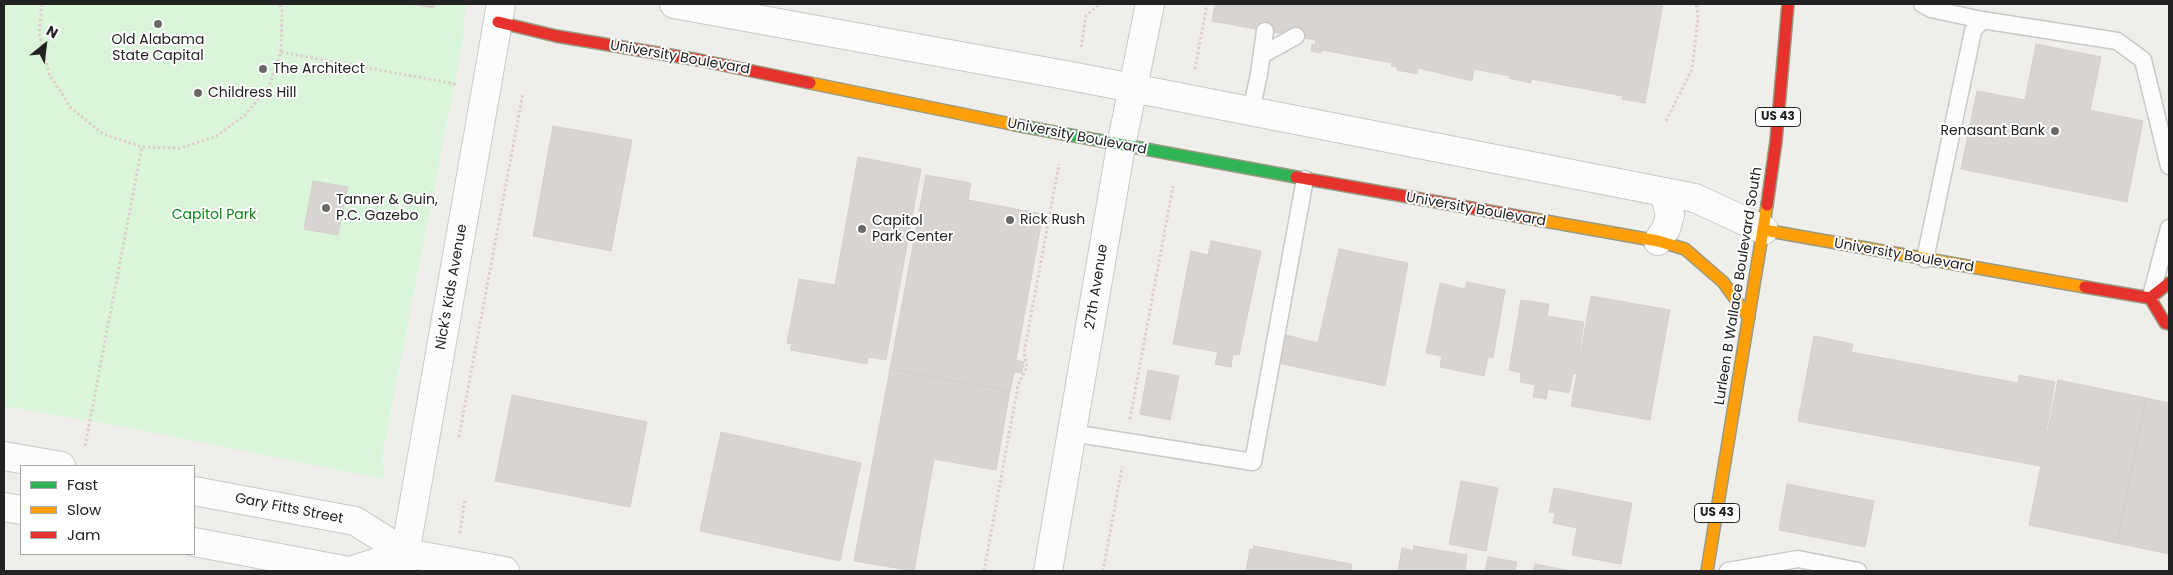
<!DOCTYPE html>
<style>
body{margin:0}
#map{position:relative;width:2173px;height:575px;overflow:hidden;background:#f0eeeb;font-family:Poppins,sans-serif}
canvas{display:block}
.frame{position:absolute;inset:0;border:5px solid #222;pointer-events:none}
.legend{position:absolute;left:20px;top:465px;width:175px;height:90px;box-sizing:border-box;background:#fff;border:1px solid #a7a7a7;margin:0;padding:6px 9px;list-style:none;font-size:15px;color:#222}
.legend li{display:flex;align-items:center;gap:10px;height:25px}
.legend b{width:25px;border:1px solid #a7a7a7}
.north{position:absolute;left:20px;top:20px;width:50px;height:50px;-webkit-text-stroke:4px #fff;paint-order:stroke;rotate:29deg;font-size:14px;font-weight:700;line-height:20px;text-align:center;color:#222}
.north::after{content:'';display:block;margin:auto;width:18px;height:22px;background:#222;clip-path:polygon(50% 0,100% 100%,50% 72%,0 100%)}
</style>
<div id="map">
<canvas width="2173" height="575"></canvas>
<div class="frame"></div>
<ul class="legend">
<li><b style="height:6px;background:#30b455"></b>Fast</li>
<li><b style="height:6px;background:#ff9f0a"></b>Slow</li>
<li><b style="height:6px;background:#e5322d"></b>Jam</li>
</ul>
<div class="north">N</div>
</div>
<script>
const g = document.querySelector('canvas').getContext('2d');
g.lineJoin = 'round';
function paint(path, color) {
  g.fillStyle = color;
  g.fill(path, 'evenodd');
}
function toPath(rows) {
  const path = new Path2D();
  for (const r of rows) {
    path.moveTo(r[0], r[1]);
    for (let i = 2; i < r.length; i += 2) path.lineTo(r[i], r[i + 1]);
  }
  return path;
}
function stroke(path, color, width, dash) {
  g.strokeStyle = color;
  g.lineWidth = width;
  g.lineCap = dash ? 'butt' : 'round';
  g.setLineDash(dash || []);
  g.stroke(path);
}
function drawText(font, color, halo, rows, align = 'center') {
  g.font = font + ' Poppins,sans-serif';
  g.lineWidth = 4;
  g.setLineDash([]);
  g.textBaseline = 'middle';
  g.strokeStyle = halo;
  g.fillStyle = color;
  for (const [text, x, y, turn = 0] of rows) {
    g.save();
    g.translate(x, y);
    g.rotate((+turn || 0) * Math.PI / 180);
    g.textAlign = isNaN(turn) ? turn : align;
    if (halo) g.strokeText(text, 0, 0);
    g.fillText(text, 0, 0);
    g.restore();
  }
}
paint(toPath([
 [4,4,466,4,462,45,382,456,384,479,130,428,4,406]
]), '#daf5da');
const building = toPath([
 [412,4,435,4,434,8,412,4],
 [1215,4,1663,4,1645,103,1622,99,1623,96,1531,79,1531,83,1509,78,1510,76,1474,69,1472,81,1418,68,1417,74,1397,70,1397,67,1391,66,1392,63,1322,50,1321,53,1311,51,1312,44,1315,45,1316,40,1212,21,1215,4],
 [2036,44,2101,57,2090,110,2143,121,2127,202,1961,169,1977,91,2025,100,2036,44],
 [553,126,632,140,611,251,533,236,553,126],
 [858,157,921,169,886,360,868,357,867,364,791,350,792,344,787,343,799,279,835,285,858,157],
 [926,175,971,183,968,200,1043,214,1016,360,1024,362,1022,373,1014,372,1010,391,890,369,926,175],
 [313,181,348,187,338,235,304,229,313,181],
 [1211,241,1261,251,1239,355,1233,354,1231,367,1215,364,1218,352,1173,344,1191,251,1208,255,1211,241],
 [1339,249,1408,263,1385,386,1278,363,1282,334,1318,343,1339,249],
 [1467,282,1505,290,1493,358,1488,357,1484,376,1440,367,1442,356,1426,353,1440,283,1465,289,1467,282],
 [1591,296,1670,310,1650,420,1571,406,1591,296],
 [1521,300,1549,304,1547,316,1584,322,1576,374,1573,373,1569,393,1548,389,1546,399,1533,397,1535,385,1520,382,1521,373,1509,370,1521,300],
 [1814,336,1853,344,1851,352,2018,383,2019,375,2055,382,2040,466,1798,421,1814,336],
 [890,369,1010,391,996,470,934,459,914,571,854,561,890,369],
 [1148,370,1179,376,1170,420,1140,414,1148,370],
 [2058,380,2146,398,2117,543,2029,525,2058,380],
 [512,395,647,422,630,507,495,481,512,395],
 [2146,398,2169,403,2169,554,2117,543,2146,398],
 [721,432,861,463,840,561,700,531,721,432],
 [1461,481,1498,488,1486,551,1449,544,1461,481],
 [1787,484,1874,501,1865,547,1779,530,1787,484],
 [1554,488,1632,503,1621,564,1572,555,1577,528,1553,523,1555,513,1549,512,1554,488],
 [1254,546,1351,564,1352,571,1246,571,1250,549,1253,550,1254,546],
 [1414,546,1467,555,1465,571,1398,571,1402,548,1413,551,1414,546],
 [1488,557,1517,562,1515,571,1485,571,1488,557],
 [1535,564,1572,571,1533,571,1535,564]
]);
paint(building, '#d7d4d2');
stroke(building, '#d3d0cc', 1);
const lane = toPath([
 [1922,4,1931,9,1982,20],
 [1262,55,1296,36],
 [1251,111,1259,74,1265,31],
 [1925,259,1973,31,1982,20,2117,41,2143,60,2169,166],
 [2151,296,2169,228],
 [1072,433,1253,462,1305,179],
 [1728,571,1798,559,1858,571]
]);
const street = toPath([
 [674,4,1076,77,1695,198,1764,230],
 [1658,241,1666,229,1670,215,1664,192],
 [4,456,61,466],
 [194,491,355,521,406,553,505,571],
 [4,507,21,510],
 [194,542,349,571],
 [350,571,406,553],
 [402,571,501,4],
 [1048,571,1121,146,1150,4]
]);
const fast = toPath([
 [1016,125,1296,177]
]);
const slow = toPath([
 [810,83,1016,125],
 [1528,218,1658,241,1685,249,1723,282,1749,318],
 [1764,230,2085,287],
 [1707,571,1767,205]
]);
const jam = toPath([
 [498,22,556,36,699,60,810,83],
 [1296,177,1528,218],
 [1767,205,1776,141,1788,4],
 [2085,287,2150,298,2169,283],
 [2150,298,2165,323,2169,324]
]);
stroke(lane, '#c9c8c7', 19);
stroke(street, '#c9c8c7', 30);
stroke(fast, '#999a82', 14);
stroke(slow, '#999a82', 14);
stroke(jam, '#999a82', 14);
stroke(toPath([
 [42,4,39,33,49,74,71,108,103,134,142,147,180,148,215,137,245,115,269,86,281,52,282,10,280,4],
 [1081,47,1086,16,1100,4],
 [281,52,456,84],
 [1195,69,1207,4],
 [1666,121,1692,69,1698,17,1696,4],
 [1130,419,1173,186],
 [459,437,523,93],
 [85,446,142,147],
 [460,533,465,499],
 [984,571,1018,385,1027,367,1024,353,1059,164],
 [1103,571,1122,467]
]), '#dccecd', 3, [2.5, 2.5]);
stroke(lane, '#fdfcfc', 16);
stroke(street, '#fdfcfc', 28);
stroke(fast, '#30b455', 11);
stroke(slow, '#ff9f0a', 11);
stroke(jam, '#e5322d', 11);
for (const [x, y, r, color] of [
 [158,24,5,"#6a6968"],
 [263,69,5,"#6a6968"],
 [198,93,5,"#6a6968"],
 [2055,131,5,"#6a6968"],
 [326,208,5,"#6a6968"],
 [1010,220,5,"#6a6968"],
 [862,229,5,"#6a6968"]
]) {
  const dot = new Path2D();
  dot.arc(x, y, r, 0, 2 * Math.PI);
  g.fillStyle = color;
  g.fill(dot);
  stroke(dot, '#fff', 2);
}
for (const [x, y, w] of [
 [1778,117,45],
 [1717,513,45]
]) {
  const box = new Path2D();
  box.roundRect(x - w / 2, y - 9.5, w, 19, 4);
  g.fillStyle = '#fff';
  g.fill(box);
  stroke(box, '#222', 1);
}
drawText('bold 12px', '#222', null, [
 ["US 43",1778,117],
 ["US 43",1717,513]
]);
drawText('14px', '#222', '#fff', [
 ["Old Alabama",158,40,"center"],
 ["State Capital",158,56,"center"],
 ["The Architect",273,69],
 ["Childress Hill",208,93],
 ["Renasant Bank",2045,131,"right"],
 ["Tanner & Guin,",336,200],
 ["P.C. Gazebo",336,216],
 ["Rick Rush",1020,220],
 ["Capitol",872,221],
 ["Park Center",872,237]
], 'left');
drawText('14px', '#222', '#fff', [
 ["University Boulevard",680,58,10],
 ["University Boulevard",1077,137,11],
 ["University Boulevard",1476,210,10],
 ["University Boulevard",1904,256,10],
 ["Lurleen B Wallace Boulevard South",1739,286,-81],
 ["Nick's Kids Avenue",452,287,-80],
 ["27th Avenue",1097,287,-81],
 ["Gary Fitts Street",289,509,11]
]);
drawText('14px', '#0c8416', '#fff', [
 ["Capitol Park",214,215]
]);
</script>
